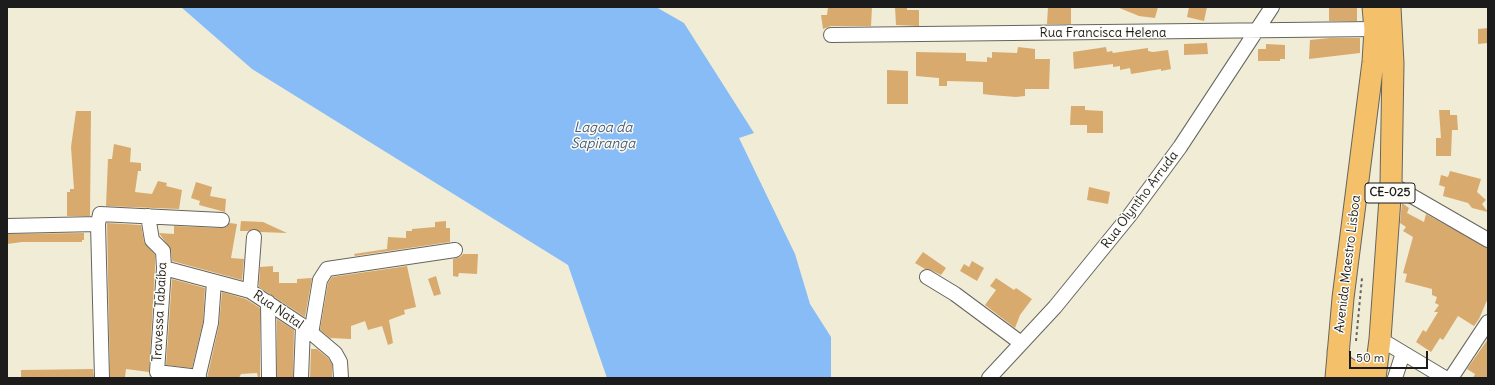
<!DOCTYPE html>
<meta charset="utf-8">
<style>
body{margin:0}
#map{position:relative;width:1495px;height:385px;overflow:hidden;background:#f0ecd6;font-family:Delius,sans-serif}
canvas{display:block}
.frame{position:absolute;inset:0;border:8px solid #1c1c1c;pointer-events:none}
.scale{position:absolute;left:1349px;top:351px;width:79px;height:18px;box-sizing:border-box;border:2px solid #1c1c1c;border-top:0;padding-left:5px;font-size:12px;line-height:14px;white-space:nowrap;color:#1c1c1c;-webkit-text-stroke:3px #fdfcf7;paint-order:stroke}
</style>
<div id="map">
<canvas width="1495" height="385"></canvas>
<div class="frame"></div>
<div class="scale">50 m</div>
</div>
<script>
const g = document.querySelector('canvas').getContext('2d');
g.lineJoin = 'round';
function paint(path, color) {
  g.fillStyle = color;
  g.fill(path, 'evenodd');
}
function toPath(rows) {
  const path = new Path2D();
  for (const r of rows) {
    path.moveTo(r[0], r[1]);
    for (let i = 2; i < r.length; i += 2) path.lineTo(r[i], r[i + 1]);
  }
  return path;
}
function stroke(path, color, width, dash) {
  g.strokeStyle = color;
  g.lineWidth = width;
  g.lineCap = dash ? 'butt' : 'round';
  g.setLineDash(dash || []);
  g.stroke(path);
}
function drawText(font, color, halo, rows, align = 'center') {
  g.font = font + ' Delius,sans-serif';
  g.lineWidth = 3;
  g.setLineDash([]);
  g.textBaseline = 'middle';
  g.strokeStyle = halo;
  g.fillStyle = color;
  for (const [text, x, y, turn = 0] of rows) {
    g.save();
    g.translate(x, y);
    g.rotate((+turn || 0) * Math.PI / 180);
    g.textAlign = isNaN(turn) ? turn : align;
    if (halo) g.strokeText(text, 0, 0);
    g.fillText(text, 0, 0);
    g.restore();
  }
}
paint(toPath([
 [181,7,656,7,684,23,754,133,739,138,795,254,810,304,831,337,831,378,607,378,568,265,252,69]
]), '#87bcf6');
paint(toPath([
 [828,7,872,7,871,26,831,26,823,29,821,15,827,15],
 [895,7,907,7,907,10,919,10,919,26,896,25],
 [1048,7,1071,7,1071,24,1047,24],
 [1117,7,1158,7,1155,18,1139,16],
 [1189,7,1207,7,1204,21,1187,17],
 [1329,7,1357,7,1357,21,1329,21],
 [1488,28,1488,43,1478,44,1478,29],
 [1330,38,1360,38,1360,53,1309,59,1310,40],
 [1207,43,1208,54,1184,55,1184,44],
 [1266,44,1285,45,1285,59,1280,59,1280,61,1258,61,1258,49,1266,49],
 [1018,47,1035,49,1035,59,1050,59,1049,89,1025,89,1025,96,1016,97,991,95,983,94,983,82,947,81,947,86,939,86,939,78,916,76,916,52,966,53,966,61,987,62,987,57,992,58,992,52,1017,53],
 [1106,47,1107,52,1112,51,1113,53,1148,48,1148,51,1153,52,1168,50,1171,69,1161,71,1161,69,1131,74,1130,68,1120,70,1120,66,1113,67,1113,64,1074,69,1073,52],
 [887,70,908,71,908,104,887,104],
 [1071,106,1085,106,1085,110,1103,111,1103,133,1087,133,1087,125,1070,125],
 [1439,110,1450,110,1450,115,1457,115,1458,130,1452,130,1451,156,1436,156,1436,138,1441,138],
 [76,111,91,111,90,216,67,216,67,192,70,192,70,189,74,189,71,147],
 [114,144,131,148,130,162,141,163,141,171,138,171,135,192,152,194,158,181,167,183,166,186,182,190,179,209,106,206,108,159,112,159],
 [1450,171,1481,179,1477,192,1486,200,1482,204,1488,212,1472,208,1468,203,1443,196,1445,187,1439,185,1441,175,1448,177],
 [196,182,212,187,210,196,226,199,225,212,199,205,200,201,191,198],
 [1089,187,1110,192,1108,204,1087,200],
 [1402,203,1409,208,1407,213,1424,222,1426,214,1488,248,1488,298,1479,319,1474,326,1458,316,1443,340,1440,338,1431,352,1416,342,1423,330,1426,332,1438,312,1434,312,1439,305,1435,303,1437,297,1432,295,1432,289,1405,282,1407,274,1403,273,1413,237,1403,231,1406,227,1400,223],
 [241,221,263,222,287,233,260,232,254,229,248,231,240,231],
 [446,221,446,228,450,228,450,242,355,256,354,254,387,249,388,237,406,238,406,231,412,231,412,229,435,227,435,222],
 [107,223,141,225,144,242,155,255,155,268,149,372,126,369,125,377,123,378,110,378],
 [230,223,237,224,231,258,244,259,242,280,172,261,171,250,159,233,174,234,174,226,222,228,226,227],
 [84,233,84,240,82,240,82,242,22,242,7,244,7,234],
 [923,252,946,268,941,275,931,270,925,269,915,263],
 [463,254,478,254,477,274,459,273,458,277,453,276,453,259,460,257],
 [972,261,984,268,977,281,960,271,964,264,969,267],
 [273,266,273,272,279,272,279,283,297,283,297,279,312,278,305,317,259,287,260,267],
 [407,266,416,307,404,310,405,314,389,320,393,343,388,345,382,326,368,330,365,321,351,326,351,339,330,338,320,330,328,283,332,277],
 [436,276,441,294,434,296,428,279],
 [996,278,1014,290,1016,288,1032,299,1020,315,1015,328,985,305,996,290,990,286],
 [172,279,205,288,203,322,192,368,166,365],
 [222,292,246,299,260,308,260,378,258,378,257,373,241,374,239,378,207,378,219,325],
 [277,319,294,330,293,378,277,378],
 [1488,339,1488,378,1473,378,1475,374,1467,369],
 [311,349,317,349,328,358,332,364,332,378,310,378],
 [93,369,94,378,21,378,21,370]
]), '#d9aa6e');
const minor = toPath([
 [831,35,1375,29],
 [1391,184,1488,240],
 [148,216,152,240,163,251,164,268,157,372,199,377],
 [7,226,98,224],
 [164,268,250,291,303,326,335,353,340,362,341,378],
 [927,277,955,294,1021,343],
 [250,291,254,237],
 [268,302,269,378],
 [311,334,320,280,327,269,455,250],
 [1380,339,1445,378],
 [102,378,98,224,100,214,222,220],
 [198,378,211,323,214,282],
 [301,378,303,326],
 [989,378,1055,307,1130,215,1180,147,1272,7],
 [1395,378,1403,353],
 [1451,378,1488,322]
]);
const highway = toPath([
 [1338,352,1341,364,1353,372,1367,370,1376,363],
 [1336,378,1343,298,1373,62,1375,29,1373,7],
 [1375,378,1380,339,1391,184,1393,63,1390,7]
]);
stroke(minor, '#66655d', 16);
stroke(highway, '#66655d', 23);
stroke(toPath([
 [1356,341,1362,278]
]), '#66655d', 2, [3, 3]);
stroke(minor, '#fff', 14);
stroke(highway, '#f4c16a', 21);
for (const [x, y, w] of [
 [1390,193,50]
]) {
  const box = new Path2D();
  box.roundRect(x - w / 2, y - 10, w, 20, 3);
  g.fillStyle = '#fdfcf7';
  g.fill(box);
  stroke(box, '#1c1c1c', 1);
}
drawText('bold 12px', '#1c1c1c', null, [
 ["CE-025",1390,193]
]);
drawText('13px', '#1c1c1c', '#fdfcf7', [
 ["Rua Francisca Helena",1103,33],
 ["Rua Olyntho Arruda",1140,200,-53],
 ["Avenida Maestro Lisboa",1348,264,-83],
 ["Rua Natal",278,310,34],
 ["Travessa Tabaíba",160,312,-87]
]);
drawText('italic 14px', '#475c73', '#fdfcf7', [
 ["Lagoa da",603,128],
 ["Sapiranga",603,144]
]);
</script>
